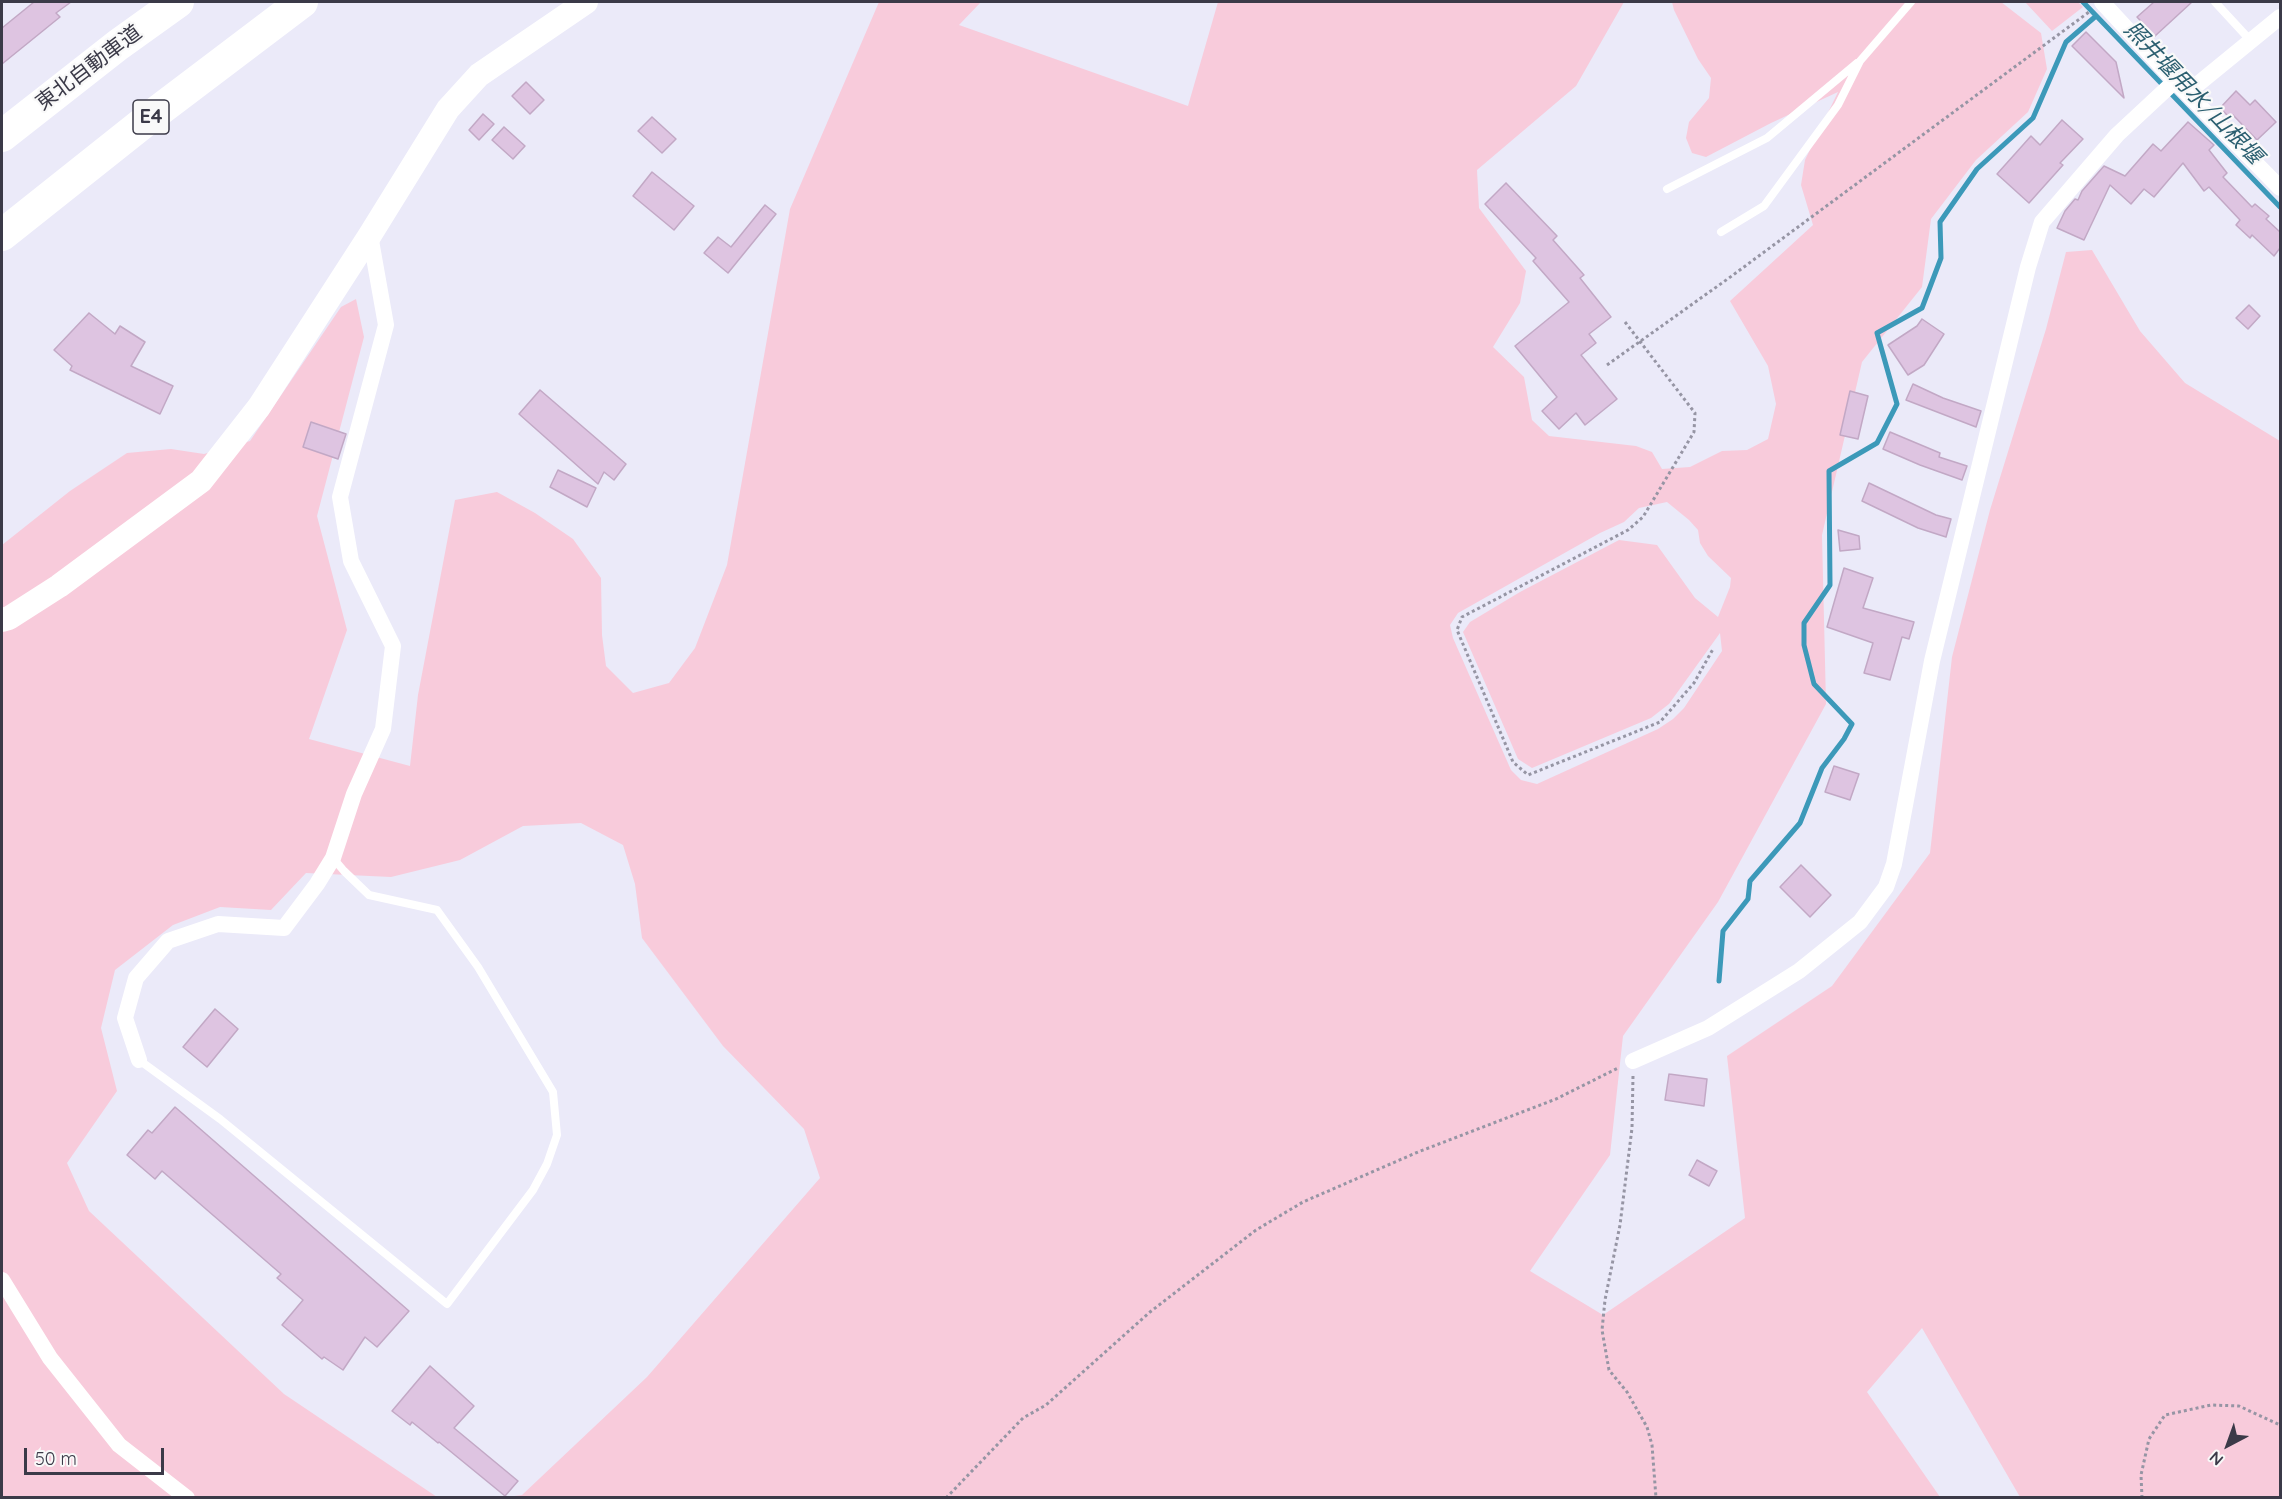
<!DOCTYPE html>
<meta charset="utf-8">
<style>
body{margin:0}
#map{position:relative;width:2282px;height:1499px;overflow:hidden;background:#ebeaf9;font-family:Quicksand,sans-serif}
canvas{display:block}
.frame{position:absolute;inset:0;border:3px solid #3b3a48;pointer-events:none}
.north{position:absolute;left:2198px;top:1415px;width:60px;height:60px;-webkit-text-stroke:4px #f9f9f9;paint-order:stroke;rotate:221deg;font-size:16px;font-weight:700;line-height:24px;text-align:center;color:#3b3a48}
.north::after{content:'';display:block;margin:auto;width:21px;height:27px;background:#3b3a48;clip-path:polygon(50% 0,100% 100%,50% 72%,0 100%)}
.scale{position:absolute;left:24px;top:1448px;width:140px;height:27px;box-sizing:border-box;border:3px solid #3b3a48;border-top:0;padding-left:8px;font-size:18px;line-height:21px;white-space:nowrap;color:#3b3a48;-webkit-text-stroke:4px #f9f9f9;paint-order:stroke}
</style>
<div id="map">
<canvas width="2282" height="1499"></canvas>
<div class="frame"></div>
<div class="north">N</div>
<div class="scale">50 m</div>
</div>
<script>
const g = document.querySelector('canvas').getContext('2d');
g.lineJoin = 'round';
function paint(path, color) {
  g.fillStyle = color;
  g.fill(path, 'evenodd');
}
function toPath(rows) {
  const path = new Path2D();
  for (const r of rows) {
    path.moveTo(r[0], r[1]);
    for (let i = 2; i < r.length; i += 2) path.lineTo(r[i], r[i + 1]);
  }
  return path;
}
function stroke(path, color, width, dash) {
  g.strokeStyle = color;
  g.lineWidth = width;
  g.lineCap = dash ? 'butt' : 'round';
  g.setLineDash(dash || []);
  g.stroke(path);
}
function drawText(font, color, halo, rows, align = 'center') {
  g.font = font + ' Quicksand,"Noto Sans JP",sans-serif';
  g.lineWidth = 4.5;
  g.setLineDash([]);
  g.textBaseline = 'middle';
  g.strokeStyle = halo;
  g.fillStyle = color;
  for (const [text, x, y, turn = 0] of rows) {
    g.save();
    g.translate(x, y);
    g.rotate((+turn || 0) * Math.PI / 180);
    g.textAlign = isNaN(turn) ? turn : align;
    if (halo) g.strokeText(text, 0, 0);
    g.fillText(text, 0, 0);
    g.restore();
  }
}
paint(toPath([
 [879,2,981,2,959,25,1188,106,1218,2,1624,2,1576,86,1477,170,1479,208,1526,271,1520,303,1493,347,1524,377,1532,420,1549,436,1636,446,1652,452,1662,469,1690,467,1722,451,1747,450,1768,439,1776,404,1768,366,1730,301,1813,225,1801,185,1805,160,1838,92,1771,123,1706,157,1692,153,1686,138,1689,122,1709,98,1711,78,1698,59,1674,10,1672,2,2001,2,2041,33,2047,69,2028,112,1976,160,1931,219,1922,287,1862,362,1822,535,1826,704,1718,902,1623,1036,1610,1155,1530,1271,1603,1315,1745,1218,1727,1056,1832,986,1930,853,1952,657,1990,510,2046,329,2066,252,2092,250,2140,331,2185,383,2280,441,2280,1497,2020,1497,1922,1328,1867,1392,1940,1497,507,1497,522,1495,647,1377,820,1178,804,1129,723,1046,642,938,635,884,623,845,581,823,523,826,460,860,391,877,306,873,271,910,220,907,173,925,115,970,101,1028,117,1091,67,1163,89,1211,284,1394,437,1497,2,1498,2,545,70,491,127,453,171,449,204,454,250,441,341,307,356,299,364,337,317,516,347,630,309,739,410,766,418,695,455,500,497,492,535,513,573,539,601,578,602,635,606,666,633,693,669,683,695,648,727,565,790,209],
 [1667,502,1689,520,1698,530,1700,543,1708,556,1731,578,1730,587,1718,617,1695,598,1657,545,1619,540,1520,592,1470,622,1463,632,1518,759,1532,768,1651,718,1669,704,1720,633,1722,651,1684,708,1673,719,1658,729,1537,784,1521,780,1511,770,1453,638,1450,625,1458,613,1600,533,1624,522,1639,508],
 [2025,2,2078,2,2083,7,2052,31]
]), '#f8cbdb');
stroke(toPath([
 [2083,2,2280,207],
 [1719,981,1723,931,1748,899,1750,881,1800,823,1822,768,1844,739,1852,724,1814,684,1804,645,1804,623,1830,585,1829,471,1877,443,1897,404,1877,333,1922,308,1941,258,1940,222,1977,169,2033,118,2066,42,2096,16]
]), '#3c99b9', 5);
const building = toPath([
 [34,2,71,2,56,13,60,17,2,64,2,28,34,2],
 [2154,2,2192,2,2155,36,2137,17,2154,2],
 [2086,32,2116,62,2124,98,2072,46,2086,32],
 [526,82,544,100,530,114,512,96,526,82],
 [2236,91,2250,105,2255,100,2276,122,2257,140,2233,115,2230,118,2220,108,2236,91],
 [483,114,494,124,479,140,469,130,483,114],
 [652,117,676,139,662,153,638,131,652,117],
 [2062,120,2083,139,2060,163,2063,165,2029,203,1997,174,2031,136,2040,145,2062,120],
 [2188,122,2214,145,2209,150,2227,173,2223,177,2252,207,2255,204,2269,216,2266,219,2280,232,2280,248,2274,256,2252,235,2250,238,2236,225,2240,220,2209,187,2204,191,2183,163,2154,197,2144,189,2131,204,2110,185,2084,240,2057,228,2065,211,2075,199,2078,200,2082,191,2104,166,2125,176,2153,144,2161,151,2188,122],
 [504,127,525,146,513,159,492,140,504,127],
 [652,172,694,206,674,230,633,196,652,172],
 [1506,183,1557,236,1553,240,1584,275,1580,278,1611,317,1589,334,1596,343,1581,355,1617,399,1585,425,1576,413,1559,429,1542,411,1557,397,1515,346,1569,302,1533,261,1536,258,1485,204,1506,183],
 [765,205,776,214,728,273,704,253,718,237,731,247,765,205],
 [2249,305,2260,316,2248,329,2236,318,2249,305],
 [89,313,115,334,120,326,145,342,131,366,173,386,160,414,70,370,72,366,54,350,89,313],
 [1922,319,1944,334,1924,365,1908,375,1888,345,1917,326,1922,319],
 [1913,384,1943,398,1981,411,1976,427,1906,400,1913,384],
 [540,390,626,464,614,480,604,472,598,484,519,414,540,390],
 [1850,391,1868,396,1858,439,1840,435,1850,391],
 [311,422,346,434,338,459,303,447,311,422],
 [1890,432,1940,453,1939,457,1967,466,1962,480,1920,465,1883,449,1890,432],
 [558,470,596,488,587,507,550,487,558,470],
 [1869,483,1936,515,1951,519,1946,537,1918,528,1862,501,1869,483],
 [1838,530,1859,536,1860,549,1840,551,1838,530],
 [1844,568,1873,578,1863,608,1914,622,1909,639,1902,637,1890,680,1864,673,1873,643,1827,627,1844,568],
 [1834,766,1859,774,1850,800,1825,792,1834,766],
 [1801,865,1831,895,1810,917,1780,887,1801,865],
 [215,1009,238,1029,207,1067,183,1047,215,1009],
 [1669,1074,1707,1079,1704,1106,1665,1100,1669,1074],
 [175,1107,409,1311,377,1347,365,1337,343,1370,324,1357,322,1359,282,1325,303,1300,277,1278,281,1274,162,1171,155,1179,127,1155,148,1130,152,1133,175,1107],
 [1697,1160,1717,1171,1709,1186,1689,1175,1697,1160],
 [430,1366,474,1406,454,1428,518,1481,505,1496,439,1442,438,1443,412,1422,410,1425,392,1411,430,1366]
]);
paint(building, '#dec4e1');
stroke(building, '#c2a8c5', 1.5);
stroke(toPath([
 [1625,322,1695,413,1694,432,1643,517,1628,530,1462,617,1457,630,1513,762,1528,775,1660,722,1694,683,1713,649],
 [1607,365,1729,278,2089,12],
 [1633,1076,1632,1128,1620,1225,1605,1300,1602,1330,1609,1370,1627,1392,1647,1427,1652,1445,1656,1498],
 [946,1498,1023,1418,1046,1405,1150,1312,1256,1230,1303,1202,1418,1152,1556,1099,1618,1068],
 [2142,1498,2141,1475,2149,1439,2165,1415,2211,1405,2239,1406,2280,1425]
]), '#9695a4', 3, [3, 3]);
stroke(toPath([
 [2215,2,2251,41],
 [1667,189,1767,138,1857,63],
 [1721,232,1764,206,1838,105,1860,61,1911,2],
 [139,1060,220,1119,447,1304,533,1190,547,1164,557,1135,553,1092,478,967,437,910,369,895,344,871,333,858]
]), '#fff', 8);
stroke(toPath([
 [2102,2,2175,81,2280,188],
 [2187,93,2280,17],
 [139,1060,125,1018,136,978,168,941,218,924,284,928,317,884,333,858,354,794,383,729,393,646,351,561,340,497,386,325,370,235],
 [1633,1061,1708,1028,1799,971,1860,922,1886,887,1894,864,1932,661,2028,267,2042,222,2117,135,2175,81],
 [2,1280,50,1358,119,1445,187,1498]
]), '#fff', 16);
stroke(toPath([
 [2,620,9,618,59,586,201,481,259,407,370,235,448,109,479,75,586,2]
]), '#fff', 24);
stroke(toPath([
 [2,136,118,45,178,2],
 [2,235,158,111,302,2]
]), '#fff', 32);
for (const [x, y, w] of [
 [151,117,36]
]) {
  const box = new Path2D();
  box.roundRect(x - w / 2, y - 17, w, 34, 4.5);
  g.fillStyle = '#f9f9f9';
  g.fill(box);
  stroke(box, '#3b3a48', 1.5);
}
drawText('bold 20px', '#3b3a48', null, [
 ["E4",151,117]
]);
drawText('21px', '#3b3a48', '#f9f9f9', [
 ["東北自動車道",89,68,-37]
]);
drawText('italic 22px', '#2b5f70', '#f9f9f9', [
 ["照井堰用水/山根堰",2193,93,46]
]);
</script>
